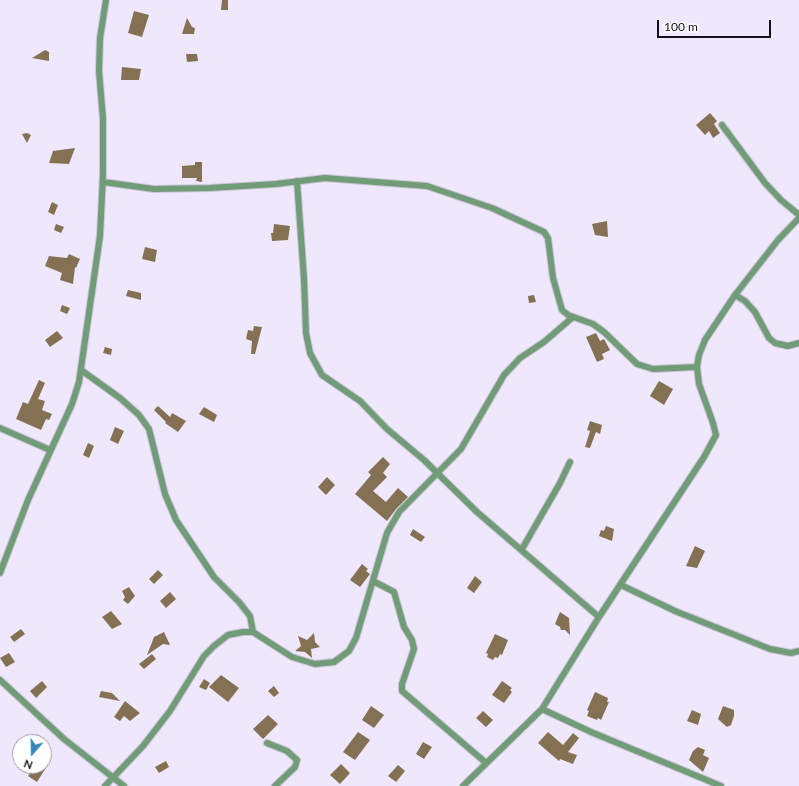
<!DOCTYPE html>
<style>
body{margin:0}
#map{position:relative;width:799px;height:786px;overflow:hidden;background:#efe7fc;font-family:Lato,sans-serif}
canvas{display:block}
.north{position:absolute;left:12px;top:734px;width:40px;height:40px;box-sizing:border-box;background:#fff;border:1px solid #a19fa3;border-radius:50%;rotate:200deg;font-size:11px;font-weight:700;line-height:16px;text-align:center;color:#140f1a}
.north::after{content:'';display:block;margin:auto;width:14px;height:18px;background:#3587b8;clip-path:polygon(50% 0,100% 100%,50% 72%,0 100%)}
.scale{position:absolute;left:657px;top:20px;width:114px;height:18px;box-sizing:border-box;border:2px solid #140f1a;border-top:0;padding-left:5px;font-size:12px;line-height:14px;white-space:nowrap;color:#140f1a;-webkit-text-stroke:3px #fff;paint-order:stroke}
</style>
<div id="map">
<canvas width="799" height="786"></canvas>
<div class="north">N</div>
<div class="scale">100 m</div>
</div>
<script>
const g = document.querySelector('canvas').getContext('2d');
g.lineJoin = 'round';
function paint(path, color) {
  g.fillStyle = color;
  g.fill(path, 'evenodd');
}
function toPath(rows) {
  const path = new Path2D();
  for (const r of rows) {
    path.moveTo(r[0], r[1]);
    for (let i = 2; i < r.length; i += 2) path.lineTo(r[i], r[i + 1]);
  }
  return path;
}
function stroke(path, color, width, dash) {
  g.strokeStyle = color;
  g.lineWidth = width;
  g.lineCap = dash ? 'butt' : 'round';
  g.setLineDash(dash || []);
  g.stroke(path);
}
paint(toPath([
 [222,0,228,0,228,10,221,10],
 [134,11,149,15,142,37,128,33],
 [187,18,192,27,195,28,194,34,182,34],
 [45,50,49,52,49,61,32,58],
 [186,54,197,54,198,61,187,62],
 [122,67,141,69,139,80,121,80],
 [710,113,717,121,714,124,720,133,713,138,709,131,705,135,696,125],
 [27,133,31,135,27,143,22,134],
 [75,148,69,164,49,163,53,151],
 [195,162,202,162,202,182,196,181,197,178,182,178,182,166,195,165],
 [52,202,58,205,54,215,48,212],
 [607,221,608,237,595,235,592,224],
 [56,224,64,227,61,233,54,230],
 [274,224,290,226,288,240,272,241,271,233,273,233],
 [145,247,157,250,155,262,142,259],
 [69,254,80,259,76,268,75,267,73,284,60,280,62,273,45,266,49,256,67,258],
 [128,290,141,293,141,300,126,296],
 [534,295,536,302,529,303,528,296],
 [62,305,70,308,67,314,60,311],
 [254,326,262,327,255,354,251,354,252,341,246,339,248,330,253,331],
 [57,331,63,338,50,347,45,340],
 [596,333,600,341,604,339,610,350,602,354,604,359,597,362,586,337],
 [105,347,112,349,111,355,103,353],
 [39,380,45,383,38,399,45,401,42,410,52,414,49,420,46,419,41,430,16,419,23,402,28,404],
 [659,381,673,389,664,405,650,396],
 [158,406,170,417,172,413,186,421,178,432,165,423,166,422,154,410],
 [204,407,217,415,214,422,199,414],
 [590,421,602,425,600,434,596,432,590,448,585,447,590,431,587,430],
 [115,427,124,431,118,444,110,440],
 [88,443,94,446,89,458,83,455],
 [383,457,390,464,383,473,387,477,373,491,386,502,398,488,408,497,396,509,387,521,355,494,371,475,368,472],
 [327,477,335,485,326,495,318,487],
 [606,526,614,529,612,541,599,536,601,530,604,531],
 [413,529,425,537,421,542,410,535],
 [695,546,705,551,697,568,686,566],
 [362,564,368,569,366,571,370,574,360,587,350,580],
 [158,570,163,575,154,584,149,579],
 [475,576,482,582,474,593,467,588],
 [129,587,135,596,128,604,123,600,125,597,122,591],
 [170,592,176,599,166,608,160,601],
 [111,611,122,624,112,629,102,617],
 [560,612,569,618,570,635,565,630,561,630,560,627,555,624],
 [21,629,25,634,14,642,10,637],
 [164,632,170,645,163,644,147,655,154,637],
 [314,633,315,642,320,647,311,649,312,658,305,652,295,651,301,646,298,636,307,640],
 [495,634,508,640,502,655,500,654,498,658,495,657,493,660,487,657,488,654,486,653],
 [9,653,15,662,6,667,0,658],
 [152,654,156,659,144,669,139,664],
 [221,675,239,688,228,702,209,687],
 [204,679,210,683,206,690,199,687],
 [42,681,47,687,36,698,30,691],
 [502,681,512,688,510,690,512,692,504,703,492,695],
 [274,686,279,693,274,697,268,691],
 [101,691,112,693,120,701,99,697],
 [595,692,608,698,607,702,609,702,601,720,598,718,597,720,587,716,589,711,587,710],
 [125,701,140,713,130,721,124,716,120,721,114,717],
 [371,706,384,715,374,728,362,720],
 [723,706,734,710,734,716,731,725,727,727,718,719],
 [692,710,701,714,698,725,687,721],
 [483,711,493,720,486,727,476,718],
 [268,715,278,724,263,739,253,729],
 [358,732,370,740,355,760,343,752],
 [548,732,563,745,573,733,579,738,568,752,577,755,573,764,560,759,559,761,538,743],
 [423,742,432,747,424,759,416,754],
 [698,747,705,750,703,755,709,758,703,772,689,760,693,751],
 [166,761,169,767,159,773,155,767],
 [341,764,350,773,340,784,330,775],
 [398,765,405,771,396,782,388,776],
 [34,766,47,766,37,782,28,776]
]), '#847153');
const minor = toPath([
 [722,125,765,183,781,200,799,215],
 [297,181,304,279,306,333,310,353,322,375,360,401,387,429,424,460,477,512,599,617],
 [103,182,154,189,210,188,276,184,325,178,427,186,492,208,544,232,548,238,553,278,562,310,568,315,593,324,604,332,637,364,653,369,697,367],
 [735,295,745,301,755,312,769,338,775,343,788,346,799,343],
 [81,370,120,398,139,415,149,429,165,494,176,520,214,577,239,602,250,616,253,632],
 [0,428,50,450],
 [522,549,560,483,570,462],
 [0,573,28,500,72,404,79,382,100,236,103,174,103,119,99,71,100,38,106,0],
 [373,581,394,592,404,627,412,640,414,649,402,684,402,691,485,762],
 [621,585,675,611,770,649,791,653,799,651],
 [0,680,64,739,124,786],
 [542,709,591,732,721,786],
 [267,743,287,751,297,760,295,767,275,786],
 [105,786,143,746,170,711,204,656,214,646,228,635,243,632,253,632,292,657,315,664,334,662,349,651,356,638,387,533,399,512,461,449,504,375,520,358,544,342,573,317],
 [463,786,542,709,599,617,704,457,716,435,713,423,699,384,697,367,699,355,705,340,735,295,778,240,799,218]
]);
stroke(minor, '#ccc4d8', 8);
stroke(minor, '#709c78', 6);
</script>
